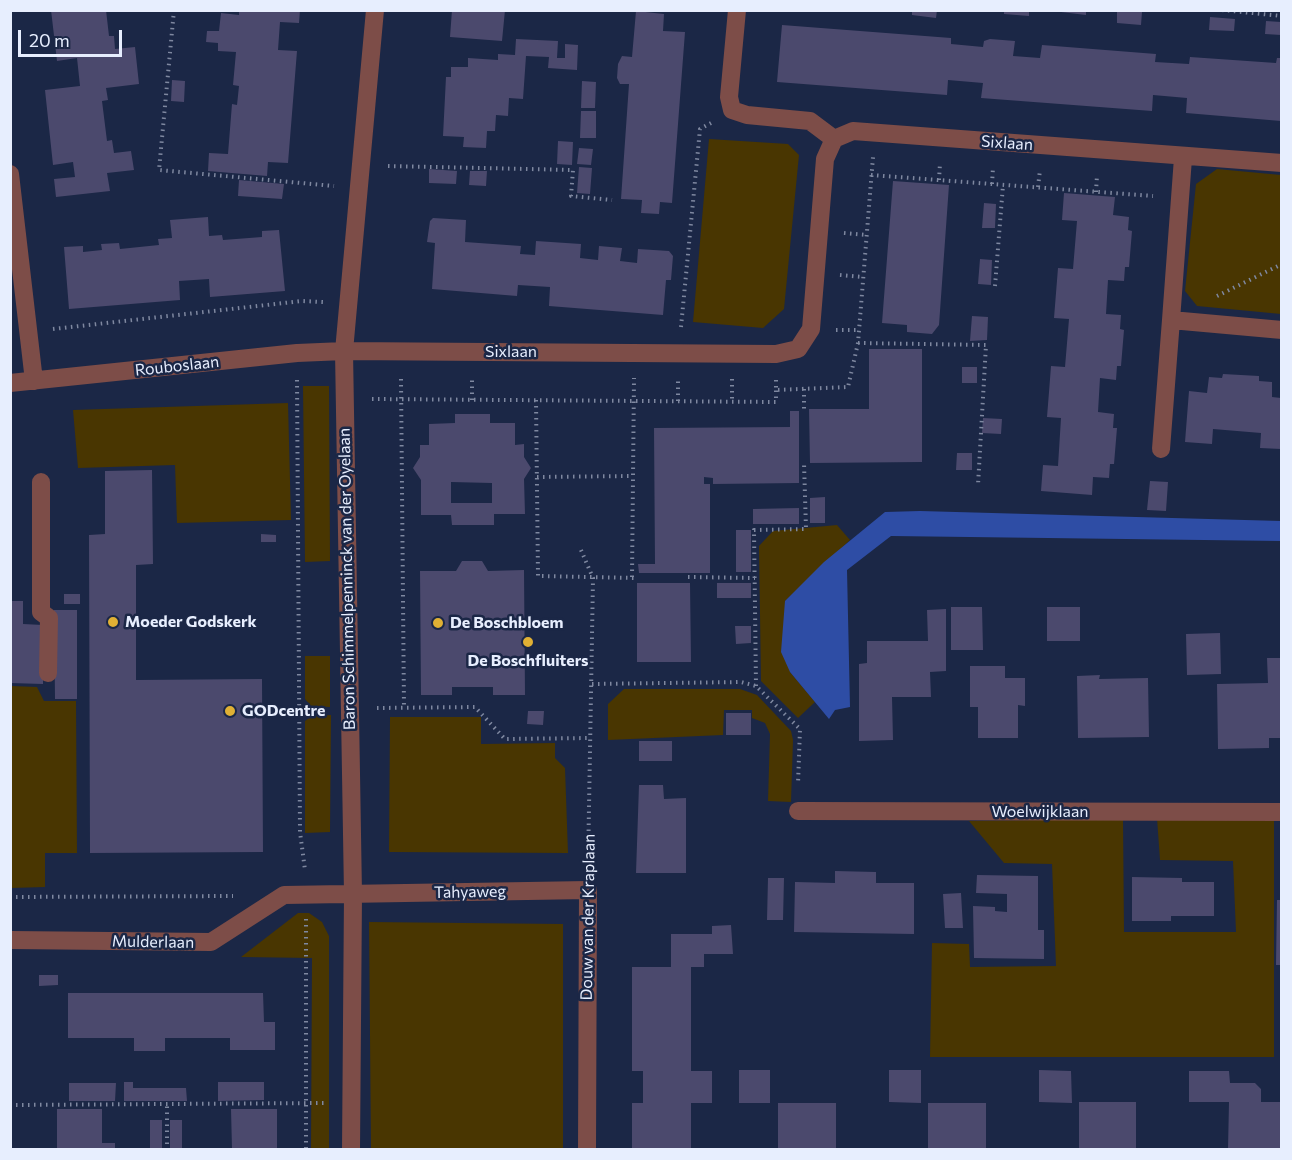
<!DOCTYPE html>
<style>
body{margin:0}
#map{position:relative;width:1292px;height:1160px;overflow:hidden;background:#1b2746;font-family:Commissioner,sans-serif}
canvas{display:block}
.frame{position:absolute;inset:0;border:12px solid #e7eefe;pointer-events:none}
.scale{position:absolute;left:18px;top:30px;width:104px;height:27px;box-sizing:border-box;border:3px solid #e7eefe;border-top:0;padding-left:8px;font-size:18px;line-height:21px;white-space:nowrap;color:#e7eefe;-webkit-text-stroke:4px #1b2746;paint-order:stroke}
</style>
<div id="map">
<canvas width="1292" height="1160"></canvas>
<div class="frame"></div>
<div class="scale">20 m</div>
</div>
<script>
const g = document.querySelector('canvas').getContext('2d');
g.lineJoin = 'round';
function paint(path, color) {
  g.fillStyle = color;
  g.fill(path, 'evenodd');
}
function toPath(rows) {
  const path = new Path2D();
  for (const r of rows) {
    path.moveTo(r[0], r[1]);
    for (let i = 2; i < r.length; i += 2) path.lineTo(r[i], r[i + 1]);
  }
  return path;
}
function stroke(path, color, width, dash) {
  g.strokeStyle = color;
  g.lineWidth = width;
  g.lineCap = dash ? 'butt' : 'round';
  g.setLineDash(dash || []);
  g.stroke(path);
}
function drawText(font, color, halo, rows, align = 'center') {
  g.font = font + ' Commissioner,sans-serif';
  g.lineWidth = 5;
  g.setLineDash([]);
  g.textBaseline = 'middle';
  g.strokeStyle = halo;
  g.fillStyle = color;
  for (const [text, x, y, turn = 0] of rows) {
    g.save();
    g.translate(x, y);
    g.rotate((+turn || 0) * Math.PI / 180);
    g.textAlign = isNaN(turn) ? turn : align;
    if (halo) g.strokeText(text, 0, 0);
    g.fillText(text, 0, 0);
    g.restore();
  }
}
paint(toPath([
 [709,139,788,144,799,155,784,309,763,328,693,322],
 [1217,169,1281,175,1281,314,1197,306,1185,291,1196,184],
 [303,386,329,386,330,561,305,562],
 [288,403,291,520,177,523,175,465,78,468,73,410],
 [837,525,850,540,785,601,790,672,815,702,798,718,761,681,759,546,773,531],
 [305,656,330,656,330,707,311,706,305,699],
 [11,686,37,687,44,701,76,701,77,853,45,853,45,887,11,888],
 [624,689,740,689,757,695,791,731,793,740,791,802,768,801,770,734,765,723,752,718,752,710,724,710,723,735,608,740,608,704],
 [331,715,330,832,305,833,305,721,312,716],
 [390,717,481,717,481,744,555,743,555,758,565,768,568,853,389,852],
 [1157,818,1274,819,1274,1057,930,1057,932,943,969,944,970,967,1056,966,1052,864,1004,863,969,821,1123,819,1124,932,1236,932,1233,861,1160,860],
 [298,913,309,913,322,922,329,936,329,1149,311,1149,312,958,241,957],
 [369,922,563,924,563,1149,371,1149]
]), '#493601');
paint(toPath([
 [920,511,1281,521,1281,541,891,536,847,570,850,707,835,710,829,719,790,672,781,652,785,601,824,562,885,512]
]), '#2e4da5');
paint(toPath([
 [51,10,106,10,109,36,114,36,115,49,135,47,139,84,106,88,108,100,102,101,107,141,112,140,114,153,131,151,134,170,107,173,110,191,56,197,54,179,75,177,73,162,53,165,45,90,80,86,77,58,57,61],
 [239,10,300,10,299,23,280,22,278,50,297,51,291,126,288,163,268,162,267,176,208,171,209,153,228,154,232,104,237,105,239,86,233,85,236,52,218,51,218,43,206,42,207,31,219,31,221,13,239,15],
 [452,10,505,10,502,41,450,37],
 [912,10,937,10,936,18,912,15],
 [1004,10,1029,10,1029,16,1004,14],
 [1061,10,1086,10,1086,15,1061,12],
 [1117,10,1142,12,1141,25,1117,23],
 [636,11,664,14,663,31,685,32,672,203,660,202,659,214,641,213,642,200,621,199,629,84,620,84,617,78,618,64,622,56,632,57],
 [1210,17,1235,19,1234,31,1209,30],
 [1266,21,1281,22,1281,35,1265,34],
 [782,25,951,38,951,44,983,47,984,41,990,39,1015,41,1013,56,1040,58,1042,45,1156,54,1155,62,1189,64,1190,57,1276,63,1277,58,1281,58,1281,121,1186,113,1187,98,1153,95,1152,111,981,98,983,83,948,80,947,95,777,82],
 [516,39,558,41,557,58,565,58,565,44,578,45,577,70,548,68,549,57,526,56,523,99,509,98,508,116,496,115,495,131,487,131,486,148,463,147,464,137,443,136,446,77,451,77,451,67,468,67,468,58,498,60,498,54,515,55],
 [172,80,185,81,184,102,171,101],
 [582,81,596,82,595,108,581,108],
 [581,111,596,111,596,138,580,138],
 [558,141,573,142,572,165,557,164],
 [579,148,593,149,591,165,577,164],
 [579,167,592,168,590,194,577,193],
 [429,169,457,171,456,184,429,183],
 [470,171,487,171,486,186,469,185],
 [239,180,284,184,282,199,238,196],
 [893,181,949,185,939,325,932,334,907,332,907,325,882,323],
 [1064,193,1115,197,1113,215,1129,217,1128,230,1132,231,1129,267,1125,267,1124,281,1108,280,1106,314,1121,315,1120,329,1124,330,1121,366,1117,366,1116,380,1100,378,1098,412,1114,414,1113,428,1117,428,1114,464,1110,464,1109,478,1093,477,1092,495,1041,491,1043,465,1058,466,1061,418,1047,417,1049,392,1051,366,1065,367,1069,319,1054,318,1058,268,1073,269,1077,221,1062,220],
 [984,203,996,204,995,228,982,228],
 [208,217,209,236,222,235,223,240,262,237,262,231,279,230,285,291,210,297,209,279,179,281,180,300,69,309,64,247,83,246,83,252,102,250,101,244,119,243,120,249,159,245,158,239,172,238,170,220],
 [433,218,466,220,465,242,521,246,520,254,535,255,536,241,581,244,580,258,598,260,599,246,622,248,620,261,637,263,638,249,669,251,673,256,671,280,666,280,663,315,549,306,550,287,518,285,517,296,432,289,435,243,427,242,430,221],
 [980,259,992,260,991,285,978,284],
 [972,316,988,317,987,340,970,341],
 [869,349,922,349,922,462,810,463,809,409,869,409],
 [962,367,977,367,977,383,962,383],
 [1223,374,1259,376,1259,381,1272,382,1272,397,1281,398,1281,449,1260,448,1261,433,1213,429,1212,444,1185,442,1189,391,1207,393,1209,377,1222,378],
 [790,411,799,411,799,483,713,484,713,478,704,477,704,484,710,484,710,573,639,573,638,564,655,564,654,428,790,427],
 [455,414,490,414,490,423,515,423,515,445,524,444,524,457,531,468,524,479,525,514,494,514,494,525,452,525,451,515,421,515,421,480,413,468,420,457,420,445,429,445,429,424,455,423],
 [451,482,492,483,492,503,451,503],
 [983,418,1002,419,1001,434,982,433],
 [957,453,972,453,972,470,956,470],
 [152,470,153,564,136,565,136,680,262,679,263,852,90,853,89,535,105,534,105,471],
 [1150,481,1168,482,1166,511,1147,510],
 [825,497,825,523,810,523,810,498],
 [799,508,799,524,753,524,753,509],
 [736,530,751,530,751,572,736,572],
 [261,534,276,535,276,542,261,542],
 [462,561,482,561,488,571,524,570,525,695,493,695,493,687,452,687,452,695,421,695,420,571,456,571],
 [637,583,690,583,691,662,637,662],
 [717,583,751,583,751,598,717,598],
 [64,594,80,594,80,604,64,604],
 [10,601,23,601,23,624,43,625,43,684,10,683],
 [951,607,982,607,983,650,951,650],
 [1047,607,1080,607,1080,641,1047,641],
 [946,609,946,671,930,672,931,697,892,697,893,740,859,741,859,664,867,663,867,641,928,641,927,610],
 [54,610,77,610,77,699,55,699],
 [735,626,751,626,751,643,736,644],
 [1220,633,1221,674,1187,675,1186,634],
 [1267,658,1281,658,1281,738,1269,738,1269,748,1218,749,1217,684,1268,683],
 [970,666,1005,666,1005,678,1025,678,1025,706,1018,705,1018,738,978,738,978,707,970,707],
 [1100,675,1099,679,1148,678,1149,737,1078,738,1077,676],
 [528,711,544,711,543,725,527,724],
 [726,713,751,713,751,735,726,735],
 [639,741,672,741,672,761,639,761],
 [639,785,663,785,664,799,686,798,686,873,636,873],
 [835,871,876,872,876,883,914,883,914,934,794,932,795,882,835,883],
 [977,875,1038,876,1038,930,1044,930,1044,959,974,958,973,906,995,907,995,911,1007,912,1007,894,976,893],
 [1132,877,1182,878,1182,882,1214,882,1214,916,1171,916,1171,921,1132,921],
 [768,878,784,878,783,920,767,920],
 [961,893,963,928,945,928,943,894],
 [1277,900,1281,900,1281,965,1276,965],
 [731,925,733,954,704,954,704,967,691,967,691,1071,712,1071,712,1103,691,1103,691,1149,632,1149,632,1103,643,1103,643,1071,632,1071,632,967,671,967,671,934,712,934,712,926],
 [39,975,58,975,58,985,39,986],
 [68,993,263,993,264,1022,275,1022,275,1050,230,1050,230,1038,165,1038,165,1051,134,1051,134,1038,68,1038],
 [739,1070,770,1070,770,1103,739,1103],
 [889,1070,921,1070,921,1103,889,1102],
 [1039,1070,1071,1071,1072,1103,1039,1102],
 [1189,1071,1229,1071,1230,1083,1255,1083,1261,1089,1261,1102,1281,1102,1281,1149,1228,1149,1229,1102,1189,1102],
 [124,1082,133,1082,133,1088,186,1088,187,1101,124,1101],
 [218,1082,264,1082,264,1100,218,1101],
 [69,1083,116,1083,115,1101,69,1101],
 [1079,1102,1136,1102,1136,1149,1079,1149],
 [778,1103,836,1103,836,1149,778,1149],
 [928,1103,986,1103,986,1149,928,1149],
 [57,1109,102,1109,102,1143,115,1143,115,1149,57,1149],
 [231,1109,277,1109,277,1149,232,1149],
 [150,1120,162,1120,162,1149,150,1149],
 [170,1120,182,1120,182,1149,170,1149]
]), '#4b496d');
stroke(toPath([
 [174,10,159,170,334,186],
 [1222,10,1282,16],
 [388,166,573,170,571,196,612,200],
 [871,175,1153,196],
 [939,180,940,163],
 [992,184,993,167],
 [1038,187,1040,170],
 [1096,192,1097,175],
 [844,233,867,235],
 [840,275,863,277],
 [995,286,1003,185],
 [1217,296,1282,264],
 [681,327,700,129,711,123],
 [53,329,302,301,323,302],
 [836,330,859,330],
 [858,343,986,345,978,485],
 [401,379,404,708],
 [732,379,732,402],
 [297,380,300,832,305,870],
 [776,380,776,390,848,387,858,343,873,157],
 [804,389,804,411],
 [372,399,776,402,776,390],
 [472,400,472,377],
 [536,400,538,576,637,578],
 [678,401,678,380],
 [537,477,633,476],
 [581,550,593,578,588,865],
 [632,577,634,378],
 [688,577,755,578],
 [592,684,741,682,756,686,800,729,798,784],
 [756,686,754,530,806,529,804,463],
 [377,708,475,707,505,739,590,738],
 [10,897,233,896],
 [306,919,306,1150],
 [10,1105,324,1103],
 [167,1150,167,1104]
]), '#7f88a0', 4, [1.5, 4.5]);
stroke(toPath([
 [737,10,729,97,732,110,747,115,810,121,834,139],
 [1183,158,1171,320,1282,330],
 [10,174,34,381],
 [10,383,297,353,344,351,776,354,798,349,811,329,825,159,834,139,853,131,1282,163],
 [1161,449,1171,320],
 [41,482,41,612,49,618,48,673],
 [798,811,1282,812],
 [10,940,211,942,284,895,588,890,587,1150],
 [351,1150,353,894,344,351,375,10]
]), '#7d4d48', 18);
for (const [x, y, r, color] of [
 [113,622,6,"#e0b034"],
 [438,623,6,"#e0b034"],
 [528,642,6,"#e0b034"],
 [230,711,6,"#e0b034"]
]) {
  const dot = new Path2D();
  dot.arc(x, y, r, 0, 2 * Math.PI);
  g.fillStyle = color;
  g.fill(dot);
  stroke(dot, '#1b2746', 2);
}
drawText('16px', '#e7eefe', '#1b2746', [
 ["Sixlaan",1007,143,4],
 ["Sixlaan",511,352],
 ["Rouboslaan",177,366,-6],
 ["Baron Schimmelpenninck van der Oyelaan",347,579,-91],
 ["Woelwijklaan",1040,812],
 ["Tahyaweg",470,892,-1],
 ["Douw van der Kraplaan",588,917,-89],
 ["Mulderlaan",153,942,1]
]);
drawText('bold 16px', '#e7eefe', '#1b2746', [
 ["Moeder Godskerk",125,622],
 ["De Boschbloem",450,623],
 ["De Boschfluiters",528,661,"center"],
 ["GODcentre",242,711]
], 'left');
</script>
